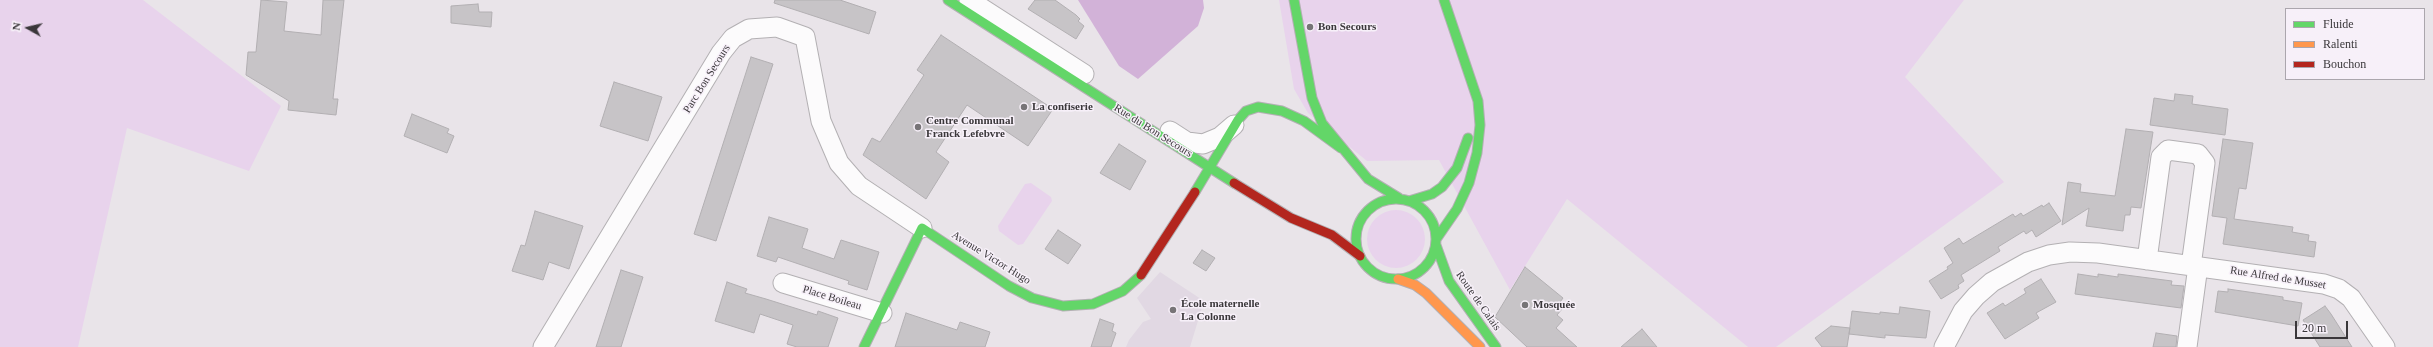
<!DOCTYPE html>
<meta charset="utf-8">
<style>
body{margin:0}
#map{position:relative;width:2433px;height:347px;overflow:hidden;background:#e9e4e9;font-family:Georgia,serif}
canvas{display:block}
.legend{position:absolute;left:2285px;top:8px;width:140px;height:72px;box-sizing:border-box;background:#f7f0f9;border:1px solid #aba6ad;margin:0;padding:5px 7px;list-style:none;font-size:12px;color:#3a373a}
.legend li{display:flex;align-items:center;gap:8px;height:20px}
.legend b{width:20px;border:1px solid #aba6ad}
.north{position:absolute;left:8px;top:8px;width:40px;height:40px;-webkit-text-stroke:3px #f7f0f9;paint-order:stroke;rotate:278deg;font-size:11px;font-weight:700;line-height:16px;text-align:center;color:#3a373a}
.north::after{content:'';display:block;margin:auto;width:14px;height:18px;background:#3a373a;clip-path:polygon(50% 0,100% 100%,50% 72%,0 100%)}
.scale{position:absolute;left:2295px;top:321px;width:53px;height:18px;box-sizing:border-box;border:2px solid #3a373a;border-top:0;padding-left:5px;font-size:12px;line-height:14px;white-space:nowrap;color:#3a373a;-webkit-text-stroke:3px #f7f0f9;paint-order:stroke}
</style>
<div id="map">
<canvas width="2433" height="347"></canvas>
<ul class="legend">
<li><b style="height:5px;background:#63d668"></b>Fluide</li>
<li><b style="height:5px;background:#ff974d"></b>Ralenti</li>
<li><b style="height:5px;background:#b3261e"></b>Bouchon</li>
</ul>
<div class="north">N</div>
<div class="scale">20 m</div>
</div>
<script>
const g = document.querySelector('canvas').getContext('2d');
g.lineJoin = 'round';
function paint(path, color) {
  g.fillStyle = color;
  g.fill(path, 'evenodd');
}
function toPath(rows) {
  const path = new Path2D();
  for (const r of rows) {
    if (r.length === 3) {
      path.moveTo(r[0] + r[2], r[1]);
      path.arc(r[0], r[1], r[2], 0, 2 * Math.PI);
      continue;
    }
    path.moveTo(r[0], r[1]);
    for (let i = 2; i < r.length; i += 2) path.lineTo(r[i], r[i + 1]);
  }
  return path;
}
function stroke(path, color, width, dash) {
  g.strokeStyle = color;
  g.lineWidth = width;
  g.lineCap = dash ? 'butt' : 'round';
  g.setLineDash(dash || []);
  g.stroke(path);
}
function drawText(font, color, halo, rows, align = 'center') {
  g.font = font + ' Georgia,serif';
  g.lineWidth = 3;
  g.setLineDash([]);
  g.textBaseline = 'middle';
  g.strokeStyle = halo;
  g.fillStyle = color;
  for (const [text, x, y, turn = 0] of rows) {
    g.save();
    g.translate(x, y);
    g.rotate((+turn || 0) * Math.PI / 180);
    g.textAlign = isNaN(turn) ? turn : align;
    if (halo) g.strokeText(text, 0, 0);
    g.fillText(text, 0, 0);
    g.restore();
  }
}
paint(toPath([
 [1160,272,1204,301,1190,347,1126,347,1129,340,1143,322,1151,319,1137,298]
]), '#e1d8e3');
paint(toPath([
 [0,0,143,0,281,106,249,171,127,128,78,347,0,347],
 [1279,0,1964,0,1905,77,2004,182,1776,347,1748,347,1567,199,1510,290,1439,160,1367,161,1308,113,1294,89],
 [1031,183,1051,197,1052,201,1023,244,1018,245,999,231,998,226,1025,184],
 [1396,239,29]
]), '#e8d3ec');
paint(toPath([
 [1078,0,1203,0,1204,8,1198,26,1138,79,1119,66]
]), '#d2b2d8');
const building = toPath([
 [261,0,287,2,284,31,321,35,323,0,344,0,333,99,338,99,336,115,288,110,289,101,246,75,248,52,256,52,261,0],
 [775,0,840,0,876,12,869,34,774,3,775,0],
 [1035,0,1055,0,1076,15,1080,19,1078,21,1084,26,1076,39,1028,9,1035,0],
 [478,4,479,12,492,12,491,27,451,23,451,6,478,4],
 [941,35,1053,109,1028,146,967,105,936,152,949,162,926,199,863,155,872,138,880,142,924,75,917,70,941,35],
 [751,57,773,64,716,241,694,234,751,57],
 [614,82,662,97,648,141,600,126,614,82],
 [2175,94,2193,96,2192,104,2228,109,2225,135,2150,125,2154,98,2174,101,2175,94],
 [412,114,449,129,447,133,454,136,447,153,404,136,412,114],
 [2126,129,2153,132,2141,208,2131,207,2130,215,2125,215,2123,231,2086,226,2089,208,2062,225,2068,182,2081,184,2080,192,2115,196,2126,129],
 [2223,139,2253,143,2246,189,2239,188,2234,219,2293,227,2292,232,2309,235,2308,241,2316,242,2314,257,2223,244,2227,218,2212,216,2223,139],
 [1119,144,1146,161,1130,190,1100,173,1119,144],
 [2049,203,2061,221,2036,237,2032,230,2026,234,2024,231,1998,247,2000,251,1961,275,1964,281,1958,285,1959,288,1941,299,1929,281,1948,269,1947,267,1953,263,1944,248,1959,238,1963,244,2013,214,2015,217,2021,213,2023,216,2042,205,2043,207,2049,203],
 [535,211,583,226,569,269,549,262,543,280,512,271,521,245,525,246,535,211],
 [769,217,808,229,802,248,834,259,841,240,879,252,867,290,848,284,849,281,778,257,776,262,757,256,769,217],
 [1058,230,1081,245,1068,264,1045,249,1058,230],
 [1202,250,1215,258,1206,271,1193,263,1202,250],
 [1525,267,1563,298,1558,305,1562,309,1557,315,1563,320,1556,328,1577,347,1527,347,1495,317,1525,267],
 [621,270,643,277,621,347,596,347,621,270],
 [2078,274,2098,277,2098,274,2118,277,2118,274,2172,281,2171,285,2184,286,2181,308,2075,294,2078,274],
 [2041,279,2056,302,2036,313,2039,318,2005,339,1987,313,2003,303,2005,306,2026,293,2024,289,2041,279],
 [727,282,747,289,745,293,766,299,817,315,818,311,838,318,828,347,797,347,787,344,793,325,760,314,754,333,715,321,727,282],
 [2228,289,2283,297,2283,300,2302,303,2298,326,2215,312,2218,291,2228,292,2228,289],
 [2325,306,2331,314,2352,347,2320,347,2303,320,2325,306],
 [1900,307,1930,311,1926,338,1885,335,1885,338,1849,334,1852,311,1880,314,1880,312,1899,314,1900,307],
 [906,313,957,330,960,322,990,332,985,347,895,347,906,313],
 [1100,319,1114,324,1112,331,1116,333,1111,347,1091,347,1100,319],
 [1831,326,1850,328,1847,347,1822,347,1815,338,1831,326],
 [1642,329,1657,347,1621,347,1642,329],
 [2156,333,2177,336,2176,347,2153,347,2156,333]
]);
paint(building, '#c7c4c7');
stroke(building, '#b2afb2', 1);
const street = toPath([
 [969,0,1084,74],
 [1170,131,1187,142,1203,144,1220,137,1234,125],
 [2147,260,2161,157,2168,150,2198,154,2205,163,2191,266],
 [783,283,882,313],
 [543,347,721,53,733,38,749,29,777,27,805,37,821,121,839,163,859,186,922,228],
 [1944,347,1963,311,1976,296,1992,282,2028,262,2049,255,2070,252,2098,253,2324,284,2339,289,2351,298,2385,347],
 [2187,347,2198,266]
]);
const fast = toPath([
 [948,0,1234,183],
 [1294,0,1312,98,1322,123,1368,179,1399,198],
 [1195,192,1238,120,1246,111,1258,107,1282,111,1304,121,1341,148],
 [1396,239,40],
 [1409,201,1432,194,1442,187,1457,168,1468,138],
 [1437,238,1457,209,1469,183,1477,153,1480,125,1478,101,1444,0],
 [1436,245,1449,281,1496,347],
 [864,347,922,228,1009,286,1032,298,1063,306,1093,304,1123,291,1141,275]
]);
const slow = toPath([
 [1398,279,1415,285,1426,293,1480,347]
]);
const jam = toPath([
 [1234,183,1291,218,1332,235,1360,256],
 [1141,275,1195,192]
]);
stroke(street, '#b3b0b3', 21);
stroke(fast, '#b3b0b3', 11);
stroke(slow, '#b3b0b3', 11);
stroke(jam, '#b3b0b3', 11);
stroke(street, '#fcfbfc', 19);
stroke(fast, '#63d668', 9);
stroke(slow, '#ff974d', 9);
stroke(jam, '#b3261e', 9);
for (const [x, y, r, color] of [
 [1310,27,4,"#777477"],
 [1024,107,4,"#777477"],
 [918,127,4,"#777477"],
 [1525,305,4,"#777477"],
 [1173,310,4,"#777477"]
]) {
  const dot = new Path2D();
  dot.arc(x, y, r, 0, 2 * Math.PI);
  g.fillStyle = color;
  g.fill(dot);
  stroke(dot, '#f7f0f9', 1.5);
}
drawText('bold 11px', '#3a373a', '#f7f0f9', [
 ["Bon Secours",1318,27],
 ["La confiserie",1032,107],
 ["Centre Communal",926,121],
 ["Franck Lefebvre",926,134],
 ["École maternelle",1181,304],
 ["La Colonne",1181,317],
 ["Mosquée",1533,305]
], 'left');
drawText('11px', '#3a373a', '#f7f0f9', [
 ["Parc Bon Secours",707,79,-58],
 ["Rue du Bon Secours",1153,131,32],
 ["Avenue Victor Hugo",991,258,32],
 ["Rue Alfred de Musset",2278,278,9],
 ["Place Boileau",832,298,17],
 ["Route de Calais",1478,301,55]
]);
</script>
